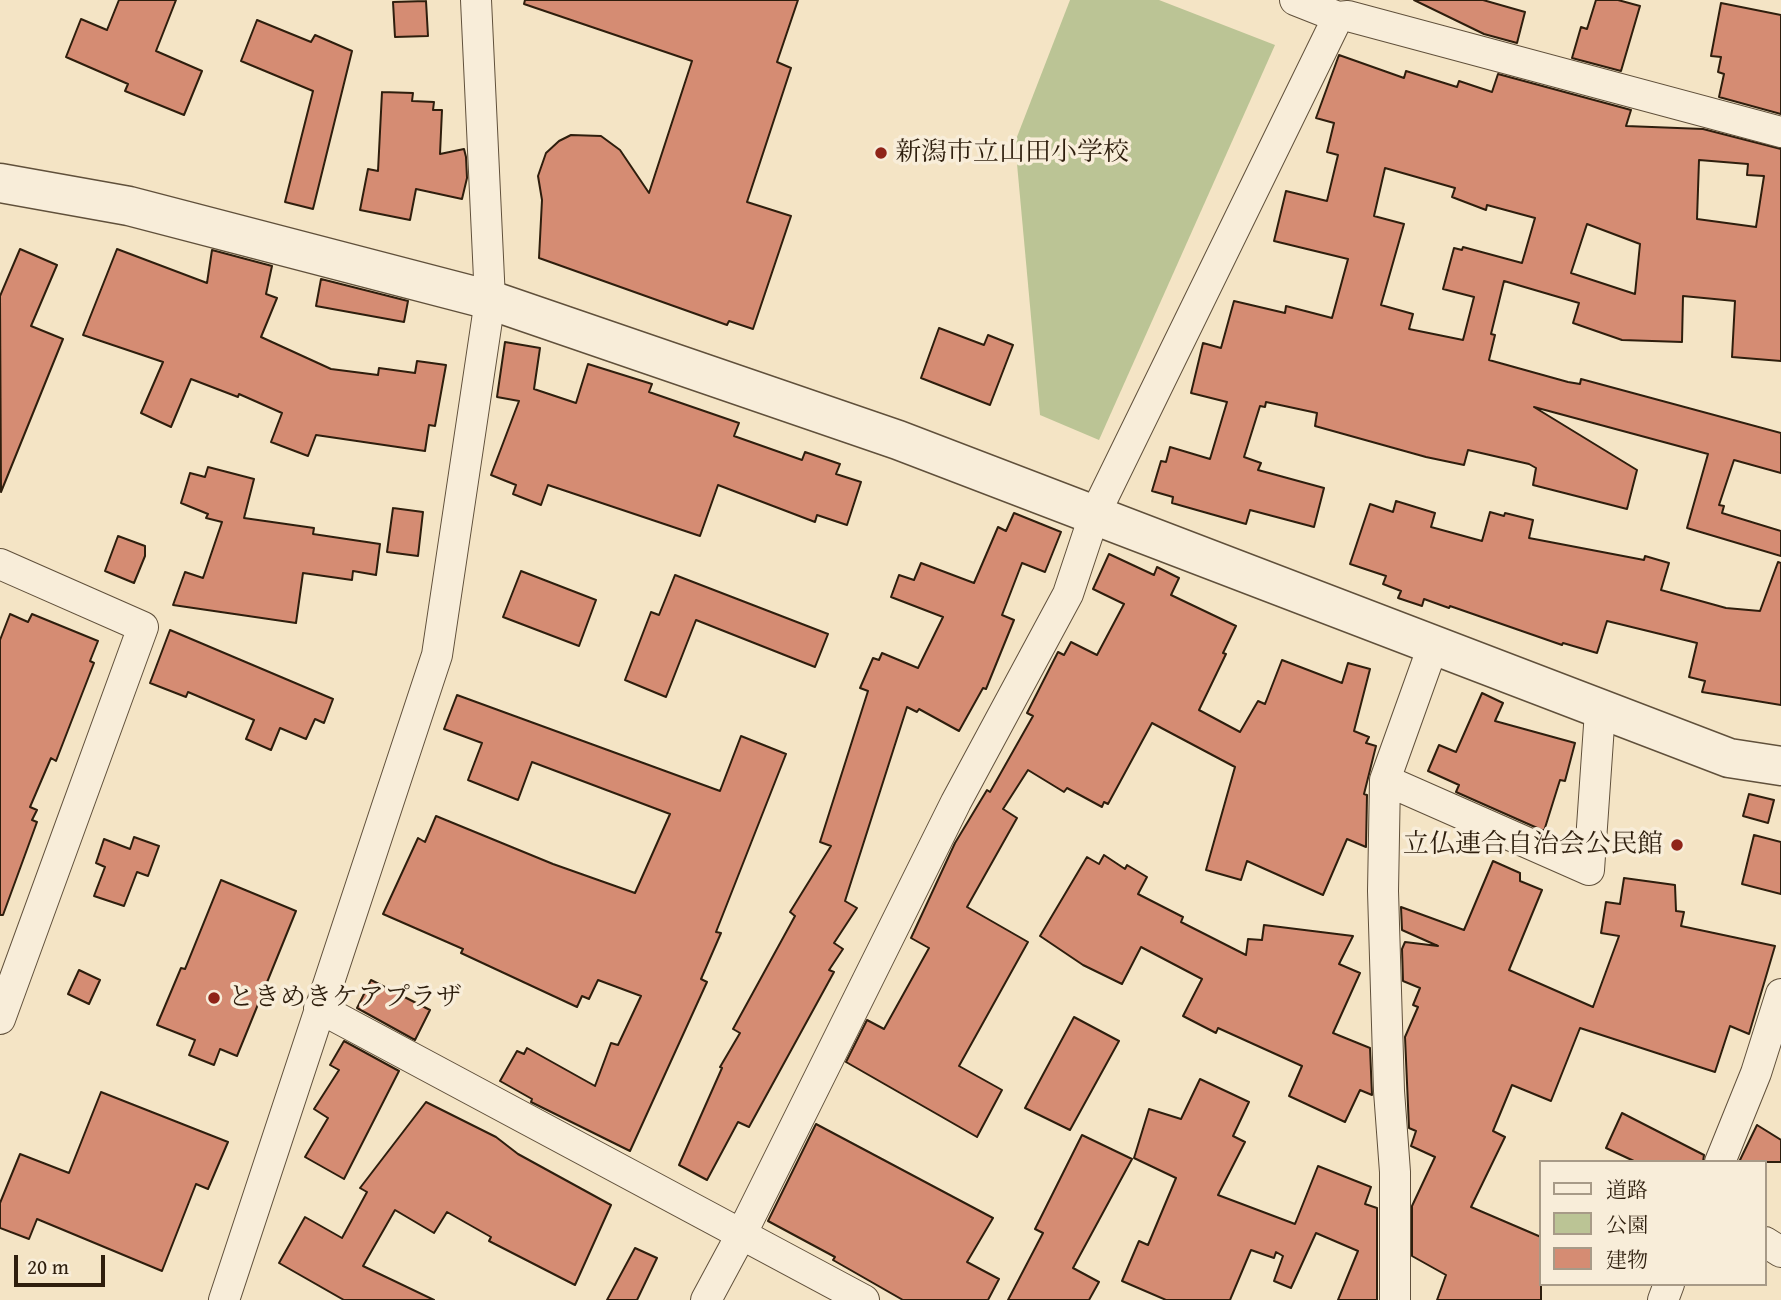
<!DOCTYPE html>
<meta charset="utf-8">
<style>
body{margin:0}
#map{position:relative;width:1781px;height:1300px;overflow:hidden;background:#f4e4c5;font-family:"Gentium Book Plus","Noto Serif JP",serif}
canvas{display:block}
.legend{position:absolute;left:1539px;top:1160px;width:228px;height:126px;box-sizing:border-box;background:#f8edd9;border:2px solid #a79a87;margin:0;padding:9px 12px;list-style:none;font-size:21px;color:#2e1e0d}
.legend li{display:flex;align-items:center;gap:14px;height:35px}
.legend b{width:35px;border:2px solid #a79a87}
.scale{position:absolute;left:14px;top:1255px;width:91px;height:32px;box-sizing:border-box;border:4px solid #2e1e0d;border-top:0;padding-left:9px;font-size:21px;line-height:24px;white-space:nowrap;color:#2e1e0d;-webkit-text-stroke:5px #f8edd9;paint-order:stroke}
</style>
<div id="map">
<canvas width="1781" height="1300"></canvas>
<ul class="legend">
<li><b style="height:9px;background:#f8edd9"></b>道路</li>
<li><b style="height:19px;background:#bbc495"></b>公園</li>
<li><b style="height:19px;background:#d58c73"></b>建物</li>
</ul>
<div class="scale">20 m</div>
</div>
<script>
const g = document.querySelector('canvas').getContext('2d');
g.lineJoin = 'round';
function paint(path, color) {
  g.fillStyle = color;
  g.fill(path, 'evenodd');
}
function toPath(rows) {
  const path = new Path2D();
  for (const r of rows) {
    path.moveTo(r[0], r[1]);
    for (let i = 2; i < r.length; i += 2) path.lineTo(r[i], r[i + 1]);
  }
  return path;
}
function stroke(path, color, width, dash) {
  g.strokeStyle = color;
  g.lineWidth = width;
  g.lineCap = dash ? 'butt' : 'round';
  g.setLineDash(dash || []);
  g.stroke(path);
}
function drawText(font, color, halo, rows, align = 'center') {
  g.font = font + ' "Gentium Book Plus","Noto Serif JP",serif';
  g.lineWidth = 7;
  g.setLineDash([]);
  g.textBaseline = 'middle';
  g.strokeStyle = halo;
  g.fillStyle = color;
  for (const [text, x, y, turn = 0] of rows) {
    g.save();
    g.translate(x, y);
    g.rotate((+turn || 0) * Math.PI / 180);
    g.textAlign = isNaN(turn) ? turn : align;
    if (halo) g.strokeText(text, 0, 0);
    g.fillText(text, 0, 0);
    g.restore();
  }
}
paint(toPath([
 [1070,0,1159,0,1275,45,1099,440,1040,415,1015,142]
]), '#bbc495');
const building = toPath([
 [119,0,176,0,156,51,202,71,184,115,125,91,128,84,66,57,81,19,107,30,119,0],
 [525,0,798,0,777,62,791,68,747,202,791,216,753,329,729,321,727,325,539,258,542,200,538,176,546,153,559,141,571,135,601,136,620,150,649,193,692,61,524,4,525,0],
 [1414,0,1483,0,1525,12,1517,43,1484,34,1414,0],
 [1596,0,1618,0,1640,6,1621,71,1572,58,1581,27,1587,29,1596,0],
 [426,1,428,36,395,37,393,2,426,1],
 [1721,3,1781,15,1781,114,1719,97,1724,74,1718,72,1721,57,1711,56,1721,3],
 [257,20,311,42,315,35,352,51,313,209,285,202,313,91,241,61,257,20],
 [1339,55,1404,78,1406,71,1457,87,1459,81,1492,92,1498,74,1631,110,1626,126,1703,129,1781,149,1781,361,1732,357,1735,301,1683,296,1682,342,1622,340,1573,323,1579,303,1504,281,1491,334,1495,335,1489,360,1568,382,1580,384,1581,379,1781,433,1781,473,1734,460,1719,505,1724,506,1722,513,1781,531,1781,556,1687,528,1708,454,1534,407,1637,470,1627,509,1533,485,1536,468,1529,464,1468,450,1464,465,1426,457,1315,426,1317,413,1266,402,1265,407,1260,406,1244,457,1261,463,1258,470,1324,488,1314,527,1250,510,1246,524,1172,503,1173,497,1152,491,1161,461,1166,462,1170,447,1210,459,1227,402,1191,393,1203,343,1221,348,1234,301,1285,313,1286,306,1332,318,1348,259,1274,241,1286,191,1327,201,1338,155,1327,152,1334,123,1316,118,1339,55],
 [1699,160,1748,164,1747,175,1764,176,1756,227,1697,219,1699,160],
 [1385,168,1455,188,1452,197,1486,210,1487,205,1535,218,1522,263,1463,247,1462,250,1454,248,1443,289,1474,297,1463,340,1409,329,1413,314,1381,305,1404,224,1374,216,1385,168],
 [1587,224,1640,244,1635,294,1571,273,1587,224],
 [382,92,413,93,412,101,434,102,433,110,442,110,440,154,464,149,466,157,467,178,462,199,416,189,410,220,360,210,368,169,378,171,382,92],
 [20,249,57,265,31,326,63,339,1,492,0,296,20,249],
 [117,249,207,283,212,250,272,266,266,294,277,298,261,337,331,369,378,375,379,368,415,373,417,361,446,365,435,426,429,425,425,451,316,435,308,456,271,442,282,413,239,394,238,397,191,379,171,427,141,413,163,362,83,335,117,249],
 [321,279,408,301,404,322,316,306,321,279],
 [939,328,984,345,988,335,1013,345,990,405,921,378,939,328],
 [505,342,540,348,534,389,576,403,588,364,652,384,649,392,739,423,734,436,802,460,805,452,840,464,836,474,861,482,847,525,817,515,815,522,718,485,700,536,548,485,541,505,513,494,516,485,491,475,519,401,497,397,505,342],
 [208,467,254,479,244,518,314,528,313,534,380,544,376,575,353,571,352,580,303,573,296,623,173,605,185,572,203,578,222,522,206,518,208,514,181,503,190,473,205,477,208,467],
 [1396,501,1435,513,1431,527,1482,541,1490,512,1504,516,1505,513,1533,520,1529,538,1644,560,1645,556,1669,563,1661,590,1726,608,1760,611,1778,562,1781,563,1781,705,1702,692,1705,681,1689,677,1697,643,1607,621,1597,653,1563,643,1562,645,1450,606,1449,608,1424,599,1422,606,1398,598,1401,591,1383,584,1386,576,1350,564,1370,504,1393,512,1396,501],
 [393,508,423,512,418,556,387,552,393,508],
 [1014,513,1061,532,1045,572,1022,563,1002,615,1014,620,986,689,983,688,959,731,919,709,917,712,907,707,845,901,857,908,834,943,843,949,829,970,834,972,749,1127,738,1122,707,1180,679,1165,722,1068,720,1067,740,1033,733,1029,795,916,790,912,831,846,820,842,868,691,860,688,873,658,879,660,882,653,918,668,943,617,891,597,899,575,914,580,921,563,974,583,998,527,1006,531,1014,513],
 [118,536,145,546,145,556,134,583,105,571,118,536],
 [1109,554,1154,575,1157,567,1179,578,1171,595,1236,626,1223,653,1226,654,1199,710,1240,732,1258,701,1265,704,1282,660,1342,683,1348,663,1370,669,1354,731,1369,737,1366,743,1376,746,1364,794,1367,795,1366,847,1347,839,1323,895,1247,861,1241,880,1206,870,1235,767,1152,723,1108,804,1104,802,1102,807,1067,788,1064,792,1028,770,1003,809,1017,818,967,907,1028,942,959,1066,1002,1090,977,1137,846,1062,867,1020,884,1029,929,948,911,938,955,843,987,790,990,792,1033,716,1027,713,1058,652,1064,655,1071,642,1097,655,1124,604,1093,589,1109,554],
 [521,571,596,600,579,646,503,617,521,571],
 [675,575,828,634,815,667,696,620,666,697,625,680,651,612,659,615,675,575],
 [10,614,28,622,32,614,98,641,90,661,94,663,56,761,51,758,30,807,37,810,32,820,37,822,3,915,0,915,0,640,10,614],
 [170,630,333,699,324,723,315,719,306,739,280,728,271,750,246,739,254,720,188,692,186,697,150,683,170,630],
 [1482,693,1503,703,1495,721,1575,743,1565,781,1560,780,1544,831,1456,792,1459,785,1428,771,1439,745,1456,752,1482,693],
 [457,695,720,791,741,736,786,754,716,932,721,933,701,979,707,982,630,1151,531,1102,532,1099,500,1081,517,1051,524,1054,527,1048,595,1086,611,1043,618,1045,641,996,598,980,589,999,582,996,577,1007,461,953,463,949,383,914,418,838,425,842,436,816,553,864,635,893,670,814,532,762,518,800,468,780,482,743,444,729,457,695],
 [1749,794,1774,800,1768,823,1743,816,1749,794],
 [1754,835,1781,842,1781,894,1742,884,1754,835],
 [134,837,159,846,148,876,137,872,124,906,94,896,105,867,96,863,104,839,130,849,134,837],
 [1104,855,1125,869,1127,865,1147,877,1138,894,1183,917,1181,922,1246,955,1248,939,1262,940,1264,925,1353,936,1339,964,1360,973,1333,1033,1370,1048,1372,1095,1360,1090,1345,1122,1289,1096,1302,1066,1218,1028,1216,1033,1183,1016,1202,979,1141,947,1122,984,1083,965,1040,936,1087,857,1099,864,1104,855],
 [1493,861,1520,873,1520,881,1542,890,1509,970,1593,1007,1619,936,1601,933,1606,902,1620,904,1624,878,1675,885,1676,911,1684,912,1681,926,1775,946,1749,1034,1730,1026,1715,1072,1580,1028,1551,1101,1512,1085,1493,1131,1505,1137,1471,1207,1541,1237,1541,1300,1437,1300,1446,1275,1412,1256,1412,1206,1435,1157,1411,1146,1416,1131,1409,1128,1405,1037,1418,1007,1413,1005,1420,988,1403,981,1402,949,1405,942,1438,946,1402,930,1401,907,1464,930,1493,861],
 [221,880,296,911,237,1056,220,1049,214,1065,189,1055,195,1040,157,1025,181,968,185,969,221,880],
 [79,970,100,980,89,1004,68,994,79,970],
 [371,980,430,1010,415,1040,357,1008,371,980],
 [1074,1017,1119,1041,1070,1130,1025,1108,1074,1017],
 [344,1041,399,1071,344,1179,305,1157,328,1118,314,1109,339,1070,330,1065,344,1041],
 [1200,1079,1249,1102,1233,1136,1245,1142,1218,1195,1295,1224,1318,1166,1371,1187,1365,1204,1377,1208,1377,1300,1338,1300,1358,1251,1316,1233,1291,1288,1274,1281,1283,1256,1276,1252,1274,1258,1251,1250,1230,1300,1166,1300,1122,1281,1139,1241,1148,1245,1176,1178,1134,1158,1149,1109,1181,1119,1200,1079],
 [101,1092,228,1142,208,1189,196,1184,162,1271,37,1219,29,1239,0,1228,0,1203,20,1154,69,1173,101,1092],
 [426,1102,496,1137,518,1154,611,1205,575,1285,489,1241,491,1237,447,1212,434,1233,395,1210,363,1266,434,1300,344,1300,279,1263,305,1217,342,1238,367,1192,360,1188,426,1102],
 [1622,1113,1704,1155,1703,1162,1636,1162,1606,1148,1622,1113],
 [816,1124,993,1218,967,1262,999,1279,988,1300,903,1300,833,1260,835,1257,768,1221,816,1124],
 [1757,1125,1781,1140,1781,1162,1739,1162,1757,1125],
 [1082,1135,1132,1159,1073,1268,1099,1282,1089,1300,1008,1300,1043,1233,1035,1229,1082,1135],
 [635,1248,657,1258,637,1300,607,1300,635,1248]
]);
paint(building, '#d58c73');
stroke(building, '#2e1e0d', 2);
const minor = toPath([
 [1295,0,1338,17,1348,16,1781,132],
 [0,564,143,627,0,1019],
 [1385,780,1589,870,1600,711],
 [319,1008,864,1300],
 [1720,1162,1756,1073,1781,994],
 [1765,1242,1781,1252],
 [224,1300,437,655,490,300,476,0],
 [706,1300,741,1235,956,802,1068,594,1094,516,1338,17],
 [1395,1300,1395,1172,1389,1091,1383,891,1385,780,1433,646],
 [1663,1300,1669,1284]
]);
const tertiary = toPath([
 [0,183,129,206,490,300,898,440,1729,758,1781,766]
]);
stroke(minor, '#60503b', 32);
stroke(tertiary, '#60503b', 41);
stroke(minor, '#f8edd9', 30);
stroke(tertiary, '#f8edd9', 38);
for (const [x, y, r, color] of [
 [881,153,7,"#8f2418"],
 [1677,845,7,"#8f2418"],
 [214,998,7,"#8f2418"]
]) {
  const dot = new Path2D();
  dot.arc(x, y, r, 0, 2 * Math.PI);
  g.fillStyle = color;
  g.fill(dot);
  stroke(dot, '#f8edd9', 2.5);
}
drawText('26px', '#2e1e0d', '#f8edd9', [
 ["新潟市立山田小学校",895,153],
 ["立仏連合自治会公民館",1663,845,"right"],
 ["ときめきケアプラザ",228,998]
], 'left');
</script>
